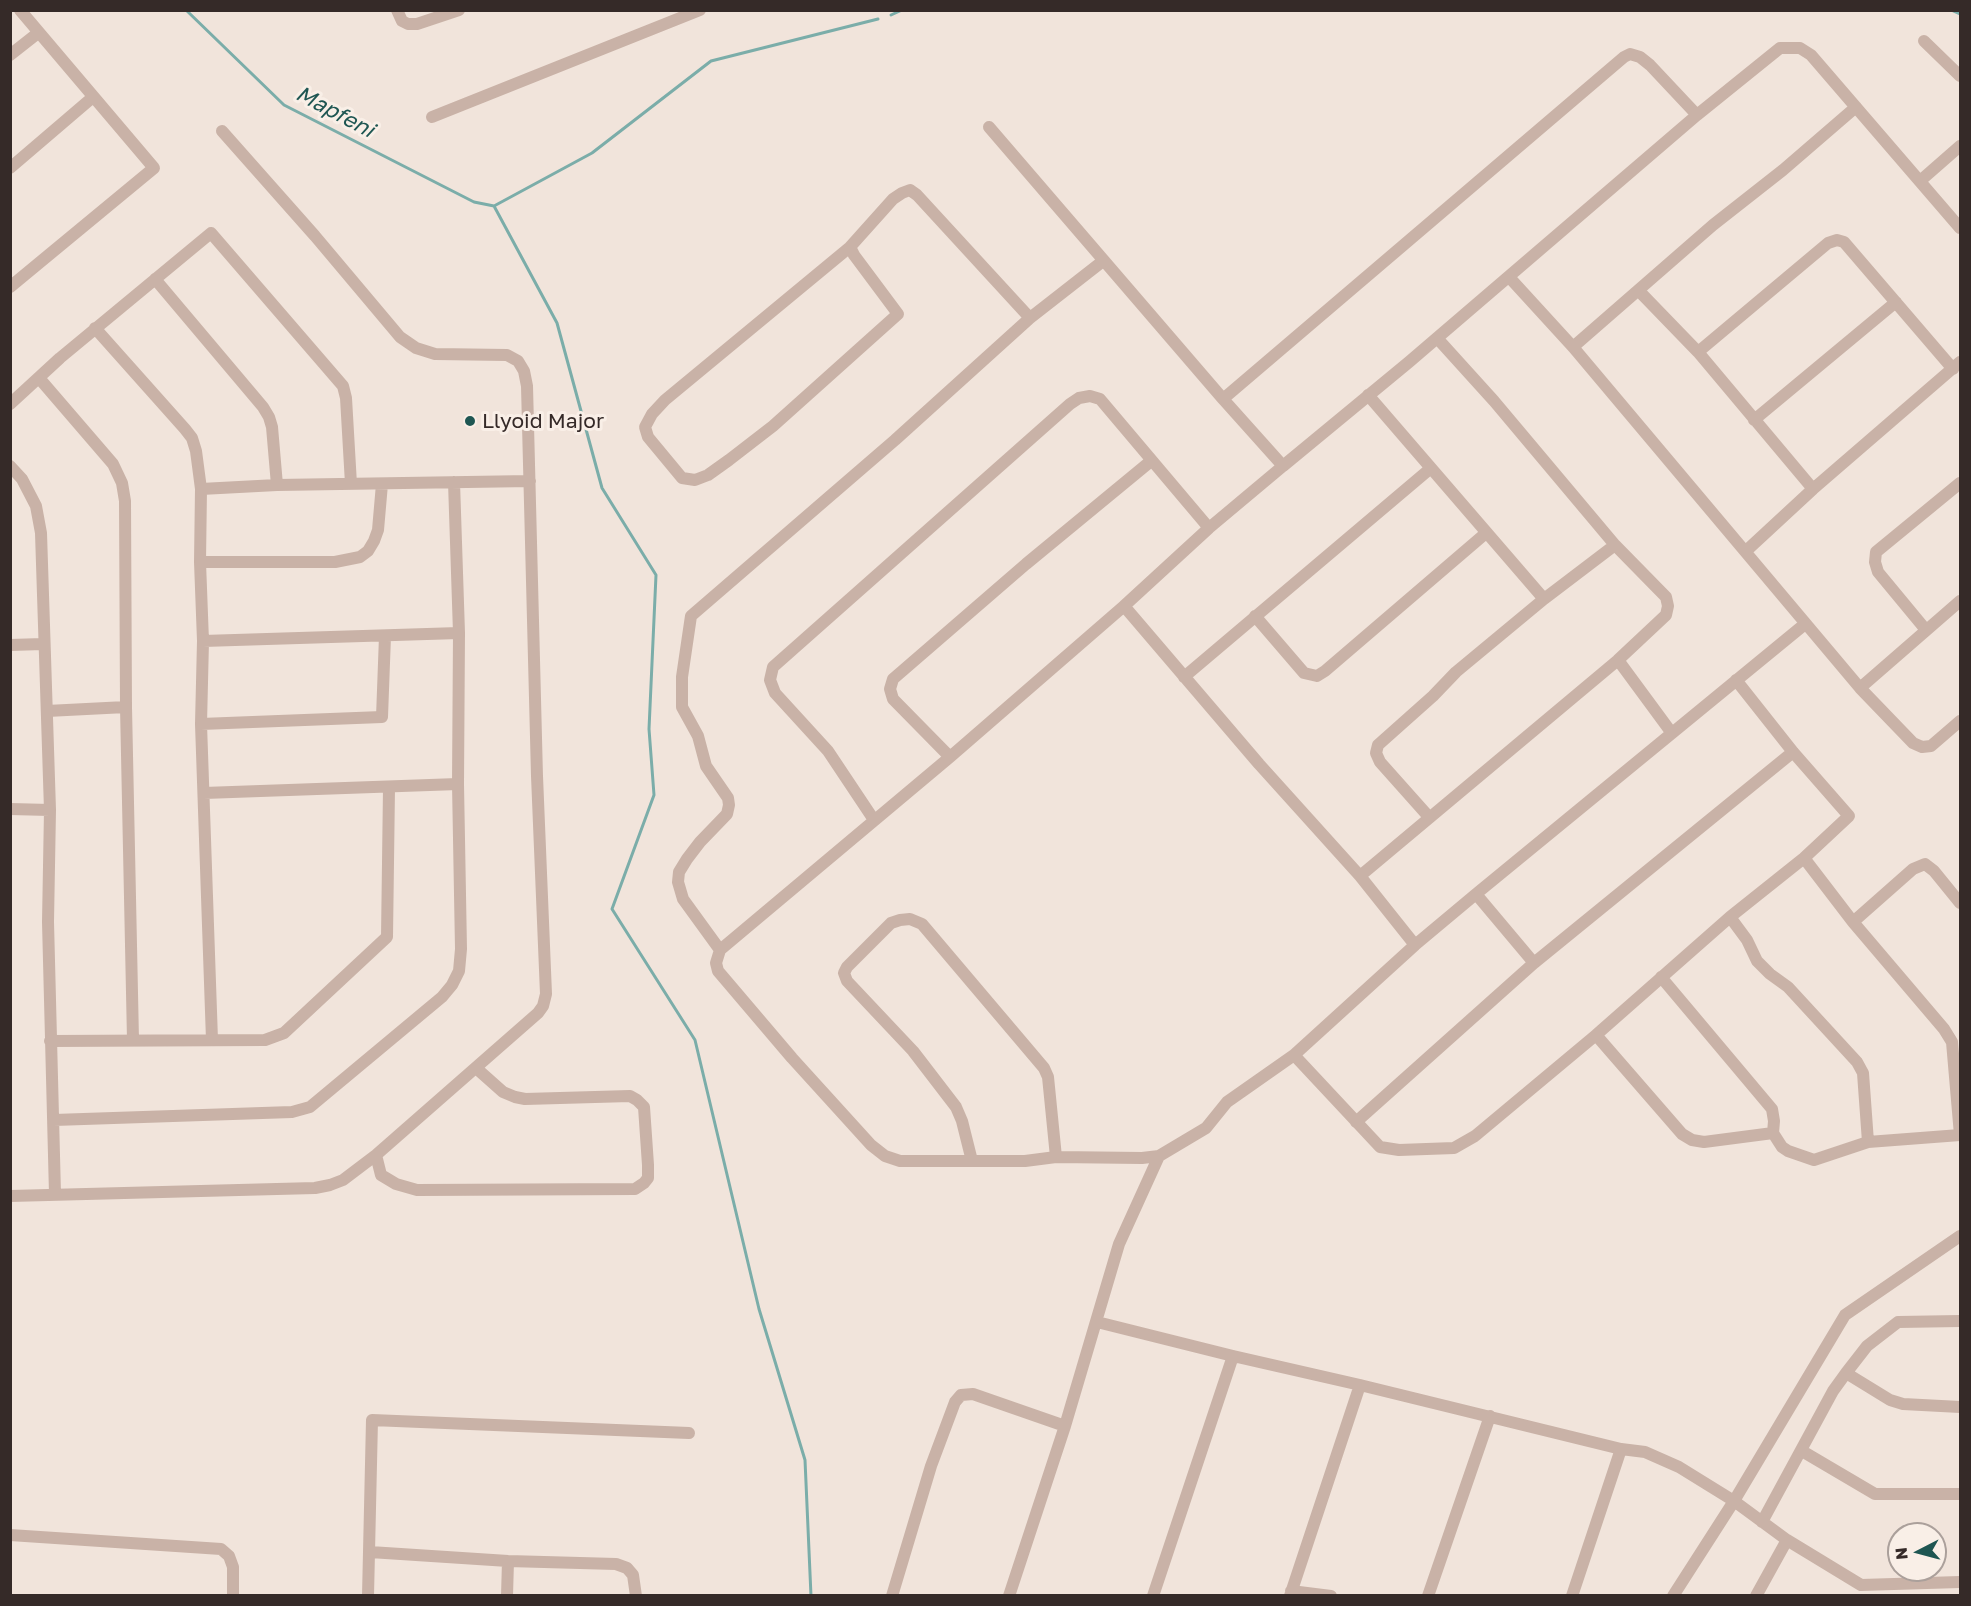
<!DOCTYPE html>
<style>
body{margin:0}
#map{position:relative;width:1971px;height:1606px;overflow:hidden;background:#f1e4db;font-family:"Golos Text",sans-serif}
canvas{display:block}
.frame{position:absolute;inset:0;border:12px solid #352a28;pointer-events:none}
.north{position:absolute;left:1887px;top:1522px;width:60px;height:60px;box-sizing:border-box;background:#f9efe7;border:2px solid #aba09b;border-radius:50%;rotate:264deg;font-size:16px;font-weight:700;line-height:24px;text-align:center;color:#352a28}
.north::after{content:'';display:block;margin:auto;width:21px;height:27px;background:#1e5652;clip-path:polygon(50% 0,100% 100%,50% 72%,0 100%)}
</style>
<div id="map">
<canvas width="1971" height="1606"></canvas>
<div class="frame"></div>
<div class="north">N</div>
</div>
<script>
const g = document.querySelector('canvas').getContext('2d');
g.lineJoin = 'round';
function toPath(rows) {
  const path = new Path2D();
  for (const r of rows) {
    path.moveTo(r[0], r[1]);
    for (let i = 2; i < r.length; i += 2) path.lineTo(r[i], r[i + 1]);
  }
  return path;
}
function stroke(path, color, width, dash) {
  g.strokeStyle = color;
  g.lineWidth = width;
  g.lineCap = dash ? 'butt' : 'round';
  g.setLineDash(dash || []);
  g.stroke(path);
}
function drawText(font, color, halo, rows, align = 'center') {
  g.font = font + ' "Golos Text",sans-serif';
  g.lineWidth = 6;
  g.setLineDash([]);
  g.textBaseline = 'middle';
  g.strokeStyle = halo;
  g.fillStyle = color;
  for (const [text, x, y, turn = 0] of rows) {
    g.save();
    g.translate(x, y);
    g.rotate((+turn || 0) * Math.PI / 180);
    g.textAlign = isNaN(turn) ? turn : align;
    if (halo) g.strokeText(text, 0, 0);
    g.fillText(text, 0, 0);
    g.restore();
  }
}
stroke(toPath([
 [186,10,284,105,474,202,494,206],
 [1951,10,1960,14],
 [891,15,902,10],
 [494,206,557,323,602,488,656,575,649,729,654,795,612,909,695,1040,759,1309,805,1460,811,1596],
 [494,206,592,153,711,61,878,19]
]), '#7bada9', 3);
stroke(toPath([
 [397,10,402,21,408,24,417,24,459,10],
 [1924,41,1960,76],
 [10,55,38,33],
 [1697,115,1650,65,1640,57,1630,54,1624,57,1223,399,1283,466,1409,362,1697,115,1780,48,1800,48,1811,55,1960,228],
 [432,117,700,10],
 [989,127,1223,399],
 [10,168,93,97],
 [1920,181,1960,146],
 [850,247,665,400,652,414,645,427,648,437,682,478,695,480,708,475,729,460,773,426,898,314,854,255,850,247,893,199,902,193,910,190,917,195,1030,318],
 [1509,277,1573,347,1860,688,1913,743,1922,747,1931,746,1960,721],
 [155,279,263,407,269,417,272,427,277,485],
 [10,287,154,168,20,10],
 [1639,291,1698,352,1813,489],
 [95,328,185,429,192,438,196,451,201,489,200,562,203,641,201,724,212,1040],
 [1437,338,1494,401,1615,545],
 [1573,347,1713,225,1783,170,1856,107],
 [1698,352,1828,243,1837,240,1844,242,1953,369],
 [39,378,113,464,122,483,125,501,126,707,133,1040],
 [1368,395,1544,599],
 [10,404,60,358,211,233,343,386,346,398,351,484],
 [1754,420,1896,302],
 [10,466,22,479,36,506,41,533,50,810,48,922,55,1194],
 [201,489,277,485,530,481],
 [1746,551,1813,489,1960,362],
 [200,562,335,562,360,557,368,551,374,541,378,530,382,484],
 [1124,606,1209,528,1283,466],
 [1255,616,1304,673,1317,676,1325,671,1486,533],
 [1926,630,1878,572,1875,562,1876,552,1960,483],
 [203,641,459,633],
 [10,645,43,644],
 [1184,677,1431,468],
 [1860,688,1960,601],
 [47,711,126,707],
 [201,724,382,717,385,636],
 [950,757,893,699,890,689,893,679,1026,564,1151,461],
 [204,793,458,784],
 [10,809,50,810],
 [1429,817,1380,762,1376,753,1378,745,1433,696,1456,672,1544,599,1615,545,1666,597,1668,606,1666,615,1618,660],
 [874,820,828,751,775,693,770,680,773,667,1070,404,1079,398,1090,396,1100,399,1209,528],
 [1804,858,1853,922,1944,1029,1952,1042,1960,1135],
 [1360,876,1618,660,1671,732],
 [1476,894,1534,963],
 [1730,917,1747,940,1757,961,1770,974,1788,987,1857,1062,1863,1073,1868,1142,1814,1160,1788,1151,1782,1147,1773,1133],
 [1853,922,1913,869,1925,864,1934,871,1960,903],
 [1415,945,1360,876,1259,764,1124,606,950,757,720,950,716,963,718,971,792,1058,871,1145,885,1156,900,1161,1025,1161,1056,1157,1142,1158,1159,1156,1206,1128,1227,1102,1294,1055,1415,945,1476,894,1805,624],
 [720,950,683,899,678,882,679,872,687,859,700,842,727,814,729,805,728,798,706,766,698,736,682,707,682,677,691,616,895,440,1030,318,1103,261],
 [1596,1035,1682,1134,1692,1140,1704,1142,1773,1133,1774,1121,1772,1109,1661,977],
 [50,1041,265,1040,284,1033,387,937,389,788],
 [1294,1055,1380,1147,1399,1150,1454,1148,1475,1136,1596,1035,1730,917,1804,858,1849,816,1793,752,1736,680],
 [54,1120,292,1112,310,1107,442,997,452,985,459,971,461,949,458,784,459,633,454,482],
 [1356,1122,1534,963,1793,752],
 [1868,1142,1960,1135],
 [376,1155,381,1175,396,1184,417,1190,635,1189,644,1183,648,1178,648,1165,644,1107,637,1100,630,1096,525,1099,515,1097,503,1092,476,1068],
 [972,1161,962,1121,956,1107,913,1051,847,981,844,973,847,967,891,923,900,920,910,919,922,924,1044,1068,1048,1077,1056,1157],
 [10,1196,315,1188,330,1185,343,1180,376,1155,538,1013,543,1006,546,994,537,776,527,386,524,371,518,361,507,355,435,354,416,348,400,337,315,236,222,131],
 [1960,1321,1898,1322,1867,1346,1846,1373,1890,1400,1903,1404,1960,1407],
 [1097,1322,1233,1356,1360,1385,1621,1449,1645,1452,1679,1467,1734,1501,1787,1540,1861,1585,1960,1582],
 [1802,1451,1875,1494,1960,1494],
 [1762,1522,1833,1391,1846,1373],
 [10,1535,221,1549,229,1556,233,1567,233,1596],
 [370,1552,508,1561,616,1564,627,1568,633,1575,636,1596],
 [1291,1591,1331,1596],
 [368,1596,372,1420,689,1433],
 [507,1596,508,1561],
 [892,1596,931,1466,955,1402,961,1395,973,1394,1065,1426],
 [1009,1596,1065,1426,1119,1244,1159,1156],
 [1153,1596,1233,1356],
 [1290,1596,1360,1385],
 [1428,1596,1490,1416],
 [1572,1596,1621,1449],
 [1673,1596,1734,1501,1845,1315,1960,1236],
 [1756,1596,1787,1540]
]), '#c9b2a7', 12);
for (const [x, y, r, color] of [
 [470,421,6,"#1e5652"]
]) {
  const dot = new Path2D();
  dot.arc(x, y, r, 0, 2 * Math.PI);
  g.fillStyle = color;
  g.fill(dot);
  stroke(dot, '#f9efe7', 2);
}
drawText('21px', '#352a28', '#f9efe7', [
 ["Llyoid Major",482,421]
], 'left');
drawText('italic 22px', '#1e5652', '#f9efe7', [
 ["Mapfeni",335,112,28]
]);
</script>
